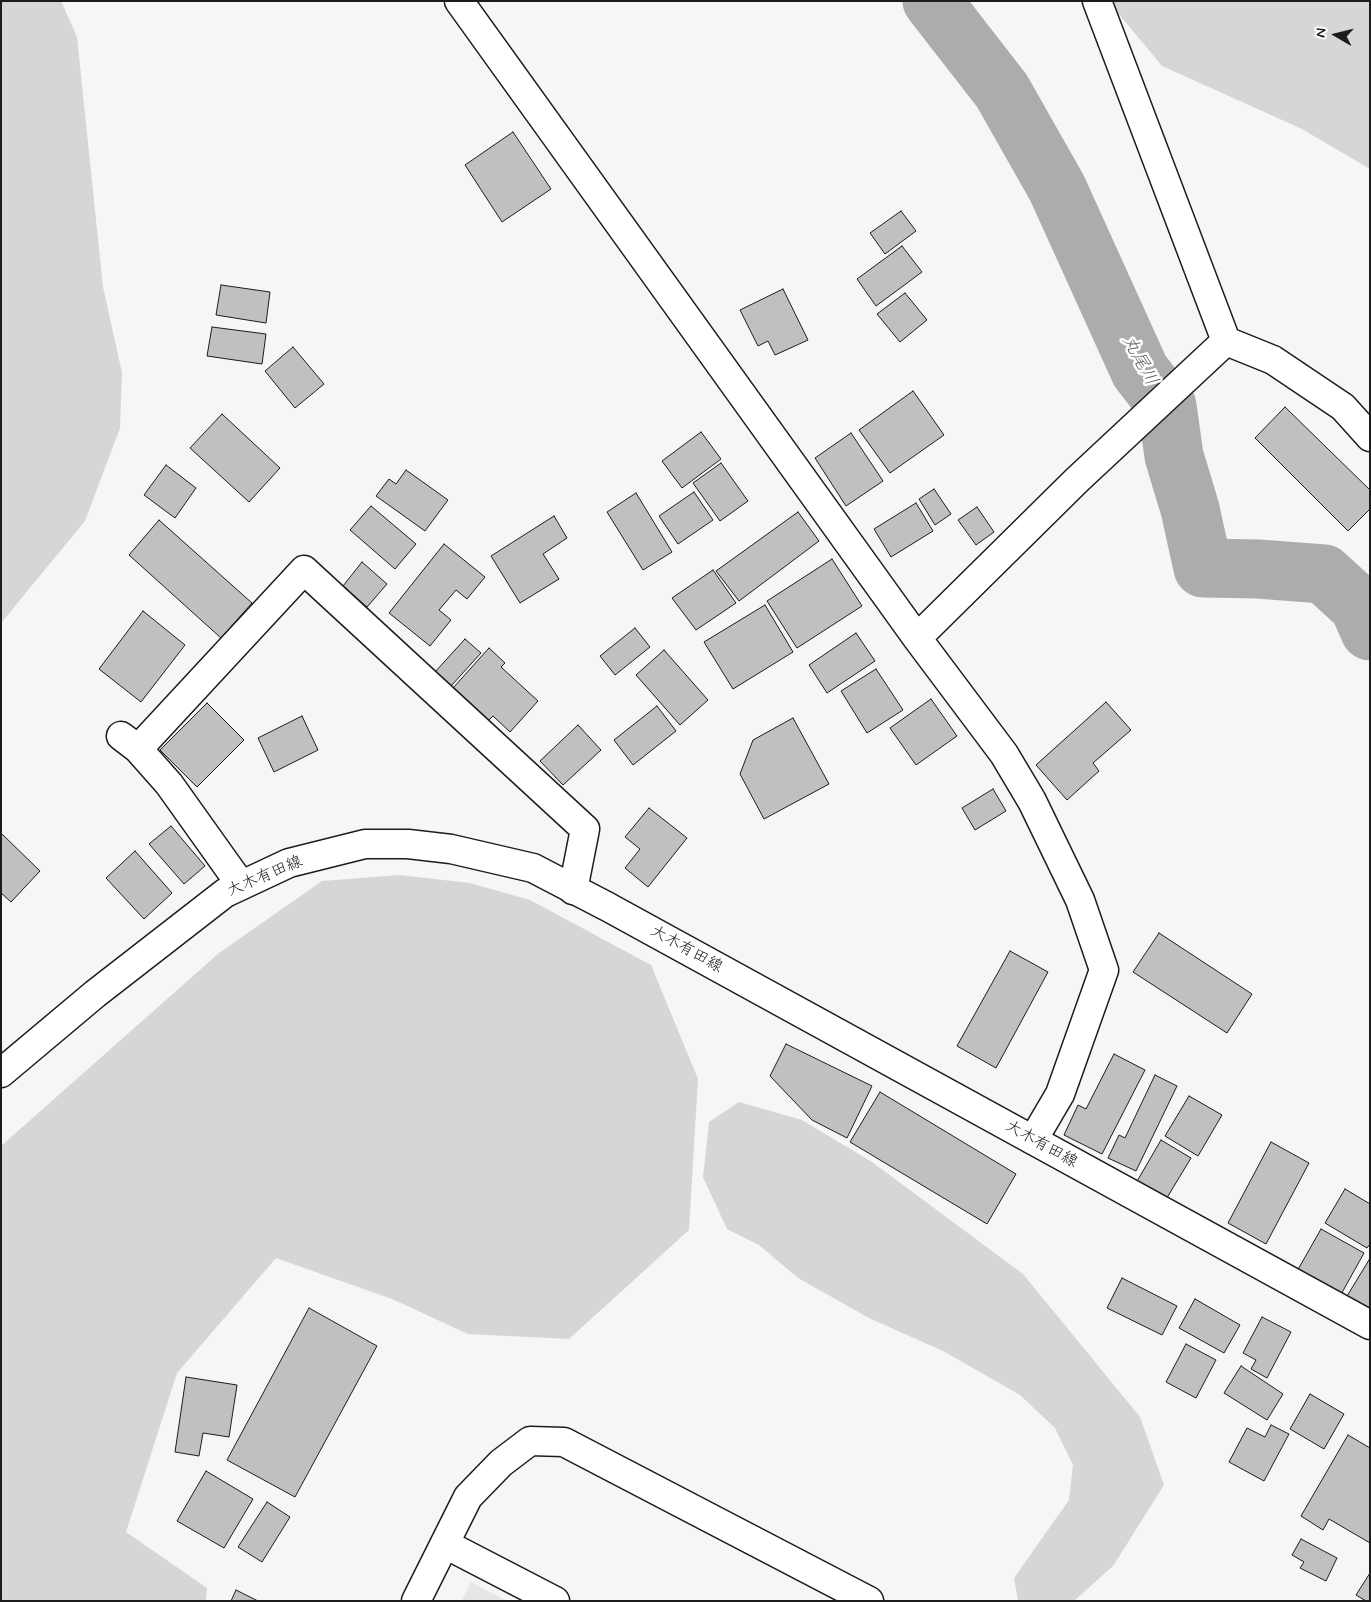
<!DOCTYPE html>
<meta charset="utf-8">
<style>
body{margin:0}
#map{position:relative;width:1371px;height:1602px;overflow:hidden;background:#f6f6f6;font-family:Mynerve,sans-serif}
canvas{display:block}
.frame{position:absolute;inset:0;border:2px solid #1c1c1c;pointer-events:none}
.north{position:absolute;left:1311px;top:10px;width:50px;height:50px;-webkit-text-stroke:4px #fff;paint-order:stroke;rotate:278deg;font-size:14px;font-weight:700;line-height:20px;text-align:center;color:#1c1c1c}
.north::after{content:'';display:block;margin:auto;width:18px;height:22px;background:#1c1c1c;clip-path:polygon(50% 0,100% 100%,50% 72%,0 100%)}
</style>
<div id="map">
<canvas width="1371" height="1602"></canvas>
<div class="frame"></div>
<div class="north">N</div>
</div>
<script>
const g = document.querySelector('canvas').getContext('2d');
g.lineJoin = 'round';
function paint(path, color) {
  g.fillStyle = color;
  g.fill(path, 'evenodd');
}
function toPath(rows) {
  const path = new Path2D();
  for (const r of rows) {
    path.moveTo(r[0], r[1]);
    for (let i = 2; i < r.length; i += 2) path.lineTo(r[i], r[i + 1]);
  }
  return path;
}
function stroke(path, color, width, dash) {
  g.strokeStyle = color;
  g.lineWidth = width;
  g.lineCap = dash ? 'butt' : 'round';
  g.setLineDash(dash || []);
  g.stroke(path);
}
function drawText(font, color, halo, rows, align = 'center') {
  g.font = font + ' Mynerve,"Klee One",sans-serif';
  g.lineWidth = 5;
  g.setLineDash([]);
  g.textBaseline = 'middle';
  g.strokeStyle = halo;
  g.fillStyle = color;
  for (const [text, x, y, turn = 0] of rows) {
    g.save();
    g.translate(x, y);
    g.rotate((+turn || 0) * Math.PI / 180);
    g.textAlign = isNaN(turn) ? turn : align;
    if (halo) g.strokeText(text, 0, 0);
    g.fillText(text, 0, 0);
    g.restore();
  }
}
paint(toPath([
 [471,1582,507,1601,461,1601]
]), '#e6e6e6');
paint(toPath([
 [1,1,61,1,77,37,103,287,122,373,120,428,85,521,1,623],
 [1108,1,1370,1,1370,169,1302,129,1162,66],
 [399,875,470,883,530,900,651,965,698,1079,689,1230,569,1339,468,1334,392,1299,276,1258,177,1373,126,1532,207,1588,206,1601,1,1601,1,1146,219,953,322,881],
 [739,1102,802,1120,872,1162,1023,1274,1140,1417,1164,1485,1113,1566,1074,1601,1018,1601,1014,1578,1069,1500,1073,1465,1055,1428,1020,1395,943,1351,869,1318,798,1278,759,1245,727,1229,703,1177,709,1122]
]), '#d6d6d6');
stroke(toPath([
 [932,1,1002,91,1057,188,1140,371,1167,406,1174,456,1190,509,1203,568,1258,569,1324,574,1359,606,1370,631]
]), '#acacac', 59);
const building = toPath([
 [513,132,551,189,502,222,465,165,513,132],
 [901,211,916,231,885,254,870,233,901,211],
 [902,246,922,272,876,306,857,279,902,246],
 [221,285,270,292,266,323,216,315,221,285],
 [783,289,808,340,775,355,768,341,758,346,740,310,783,289],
 [905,293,927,320,900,342,877,314,905,293],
 [212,327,266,334,262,364,207,356,212,327],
 [293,347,324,384,295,408,265,371,293,347],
 [913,391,944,435,890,473,859,430,913,391],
 [1285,407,1370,490,1370,509,1348,531,1255,438,1285,407],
 [222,414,280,468,249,502,190,448,222,414],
 [701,432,721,459,682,488,662,461,701,432],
 [851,433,883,481,846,506,815,458,851,433],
 [721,463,748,501,720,521,693,483,721,463],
 [166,465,196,488,175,518,144,495,166,465],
 [406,470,448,500,425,531,376,496,389,479,396,484,406,470],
 [934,489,951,514,935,525,919,499,934,489],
 [694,492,713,520,678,544,659,516,694,492],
 [636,493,672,552,643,570,607,512,636,493],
 [916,503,933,531,891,557,874,529,916,503],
 [371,506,416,544,395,569,350,530,371,506],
 [977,507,994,532,976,545,958,520,977,507],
 [798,512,819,541,739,601,716,571,798,512],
 [554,516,567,538,543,554,559,579,520,603,491,556,554,516],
 [159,520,252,603,221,638,129,555,159,520],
 [444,544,485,577,467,599,456,590,439,610,451,620,430,646,389,613,444,544],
 [832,559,862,606,797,648,767,601,832,559],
 [362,562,387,584,367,607,343,586,362,562],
 [713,570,736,603,696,630,672,598,713,570],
 [765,605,793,652,733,689,704,642,765,605],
 [143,611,185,645,141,702,99,669,143,611],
 [635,628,650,647,615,675,600,656,635,628],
 [856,633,875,661,827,693,809,665,856,633],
 [465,639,481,653,451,686,435,672,465,639],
 [489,648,505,663,501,667,538,701,510,732,493,716,488,721,453,688,489,648],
 [664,650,708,700,680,725,636,675,664,650],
 [876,669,903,710,867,733,841,691,876,669],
 [931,699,957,736,916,765,890,728,931,699],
 [1106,702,1131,730,1093,763,1099,771,1067,800,1036,765,1106,702],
 [207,703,244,740,197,787,160,750,207,703],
 [657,706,676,731,633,765,614,740,657,706],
 [302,716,318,750,274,772,258,738,302,716],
 [793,718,829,784,764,819,740,774,753,740,793,718],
 [578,725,601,750,563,785,540,761,578,725],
 [993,789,1006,811,975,830,962,808,993,789],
 [649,808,687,838,648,887,625,868,640,849,625,837,649,808],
 [171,826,205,866,184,884,149,844,171,826],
 [1,833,40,871,11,902,1,893,1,833],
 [135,851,172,893,144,919,106,878,135,851],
 [1159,933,1252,994,1227,1033,1133,972,1159,933],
 [1010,951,1048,972,996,1068,957,1046,1010,951],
 [786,1044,872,1086,847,1138,812,1120,770,1076,786,1044],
 [1114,1054,1145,1070,1102,1154,1064,1135,1078,1105,1086,1109,1114,1054],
 [1155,1075,1177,1086,1136,1171,1108,1158,1119,1135,1125,1138,1155,1075],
 [880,1092,1016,1174,987,1224,850,1142,880,1092],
 [1189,1096,1222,1115,1198,1156,1165,1136,1189,1096],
 [1161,1140,1191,1158,1165,1201,1136,1183,1161,1140],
 [1271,1142,1309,1163,1266,1244,1228,1223,1271,1142],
 [1345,1189,1370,1204,1370,1244,1367,1248,1325,1223,1345,1189],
 [1321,1229,1364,1253,1339,1298,1296,1273,1321,1229],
 [1369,1260,1370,1260,1370,1316,1344,1301,1369,1260],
 [1122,1278,1177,1306,1162,1335,1107,1308,1122,1278],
 [1195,1299,1240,1325,1224,1353,1179,1328,1195,1299],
 [309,1308,377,1346,295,1497,227,1460,309,1308],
 [1262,1317,1291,1332,1267,1378,1251,1369,1256,1360,1243,1353,1262,1317],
 [1186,1344,1216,1360,1196,1398,1166,1382,1186,1344],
 [1241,1366,1283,1394,1267,1420,1224,1393,1241,1366],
 [186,1377,237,1385,229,1437,203,1433,199,1456,175,1452,186,1377],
 [1310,1394,1344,1414,1324,1449,1290,1429,1310,1394],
 [1271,1425,1289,1434,1264,1481,1229,1462,1247,1428,1265,1437,1271,1425],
 [1348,1435,1370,1448,1370,1543,1329,1519,1323,1530,1301,1516,1348,1435],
 [206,1471,253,1499,224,1548,177,1521,206,1471],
 [267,1502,290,1517,262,1562,238,1547,267,1502],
 [1301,1539,1337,1558,1326,1581,1300,1568,1304,1562,1292,1555,1301,1539],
 [1370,1573,1370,1601,1366,1601,1356,1595,1370,1573],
 [236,1590,258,1601,231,1601,236,1590]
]);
paint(building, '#c0c0c0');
stroke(building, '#1c1c1c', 1);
const street = toPath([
 [459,1,917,638,1004,754,1032,801,1080,900,1104,970,1060,1094,1033,1140],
 [1097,1,1226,341,1273,360,1343,407,1370,437],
 [917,638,1077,480,1226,341],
 [121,736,138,749,169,784,241,885],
 [138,749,304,570,585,829,573,890],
 [445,1544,555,1601]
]);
const secondary = toPath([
 [1,1073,95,994,225,893,289,863,365,844,408,844,451,849,533,868,608,907,1370,1325],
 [416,1601,468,1497,501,1463,530,1441,564,1442,869,1601]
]);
stroke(street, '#1c1c1c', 31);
stroke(secondary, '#1c1c1c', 31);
stroke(street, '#fff', 28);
stroke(secondary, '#fff', 28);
drawText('16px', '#1c1c1c', '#fff', [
 ["大木有田線",265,877,-23],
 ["大木有田線",686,950,29],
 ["大木有田線",1041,1145,29]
]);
drawText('italic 18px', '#5d5d5d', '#fff', [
 ["丸尾川",1139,361,61]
]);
</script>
